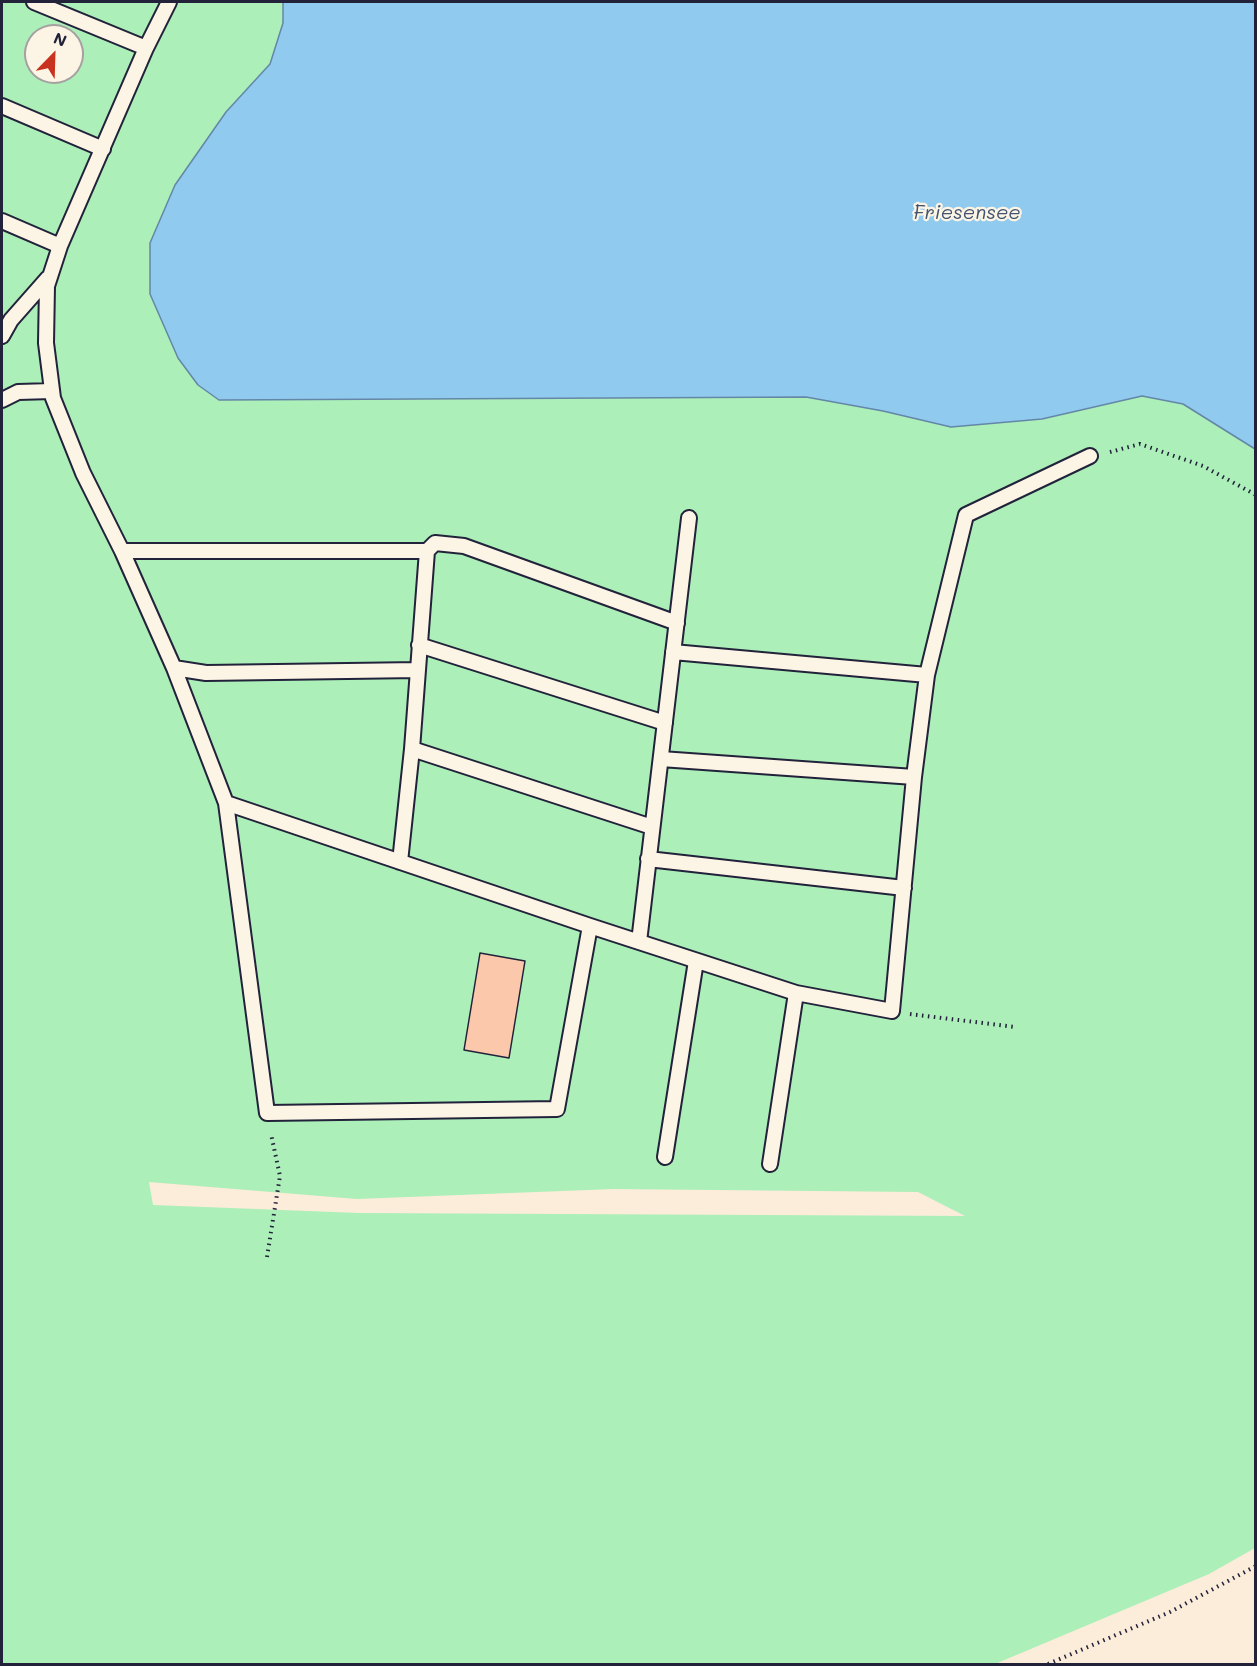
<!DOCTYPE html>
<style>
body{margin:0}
#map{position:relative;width:1257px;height:1666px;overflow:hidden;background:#fcecda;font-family:Mali,sans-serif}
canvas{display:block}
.frame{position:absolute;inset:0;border:3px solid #22223b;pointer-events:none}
.north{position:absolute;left:24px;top:24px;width:60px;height:60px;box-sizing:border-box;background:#fcf5e5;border:2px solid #a5a1a1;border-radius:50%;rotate:23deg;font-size:16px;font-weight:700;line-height:24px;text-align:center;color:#22223b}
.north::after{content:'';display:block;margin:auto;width:21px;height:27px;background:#c8321e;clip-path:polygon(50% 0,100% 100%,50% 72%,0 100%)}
</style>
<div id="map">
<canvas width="1257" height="1666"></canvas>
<div class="frame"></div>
<div class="north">N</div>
</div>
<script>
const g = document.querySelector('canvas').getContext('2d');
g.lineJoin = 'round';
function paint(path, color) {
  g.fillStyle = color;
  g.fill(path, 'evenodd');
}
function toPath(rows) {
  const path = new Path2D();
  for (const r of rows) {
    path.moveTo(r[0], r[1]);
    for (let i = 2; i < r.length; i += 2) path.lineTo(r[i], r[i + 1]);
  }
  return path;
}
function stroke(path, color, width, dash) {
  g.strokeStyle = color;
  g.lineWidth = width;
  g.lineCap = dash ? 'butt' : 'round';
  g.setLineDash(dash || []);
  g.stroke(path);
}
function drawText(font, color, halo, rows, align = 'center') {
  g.font = font + ' Mali,sans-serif';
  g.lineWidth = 4.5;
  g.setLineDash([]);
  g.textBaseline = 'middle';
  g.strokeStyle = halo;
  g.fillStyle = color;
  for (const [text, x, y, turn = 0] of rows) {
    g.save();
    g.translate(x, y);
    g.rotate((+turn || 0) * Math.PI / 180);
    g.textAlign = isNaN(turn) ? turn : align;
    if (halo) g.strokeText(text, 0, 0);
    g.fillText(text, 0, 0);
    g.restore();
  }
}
paint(toPath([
 [2,2,1255,2,1255,1548,1209,1574,995,1664,2,1664],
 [36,36,72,36,72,72,36,72],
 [149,1182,357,1199,613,1189,918,1192,965,1216,359,1213,153,1205]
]), '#acefb9');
const water = toPath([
 [283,2,1255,2,1255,449,1183,404,1142,396,1042,419,951,427,883,411,806,397,219,400,198,385,178,358,150,294,150,243,175,185,226,112,270,64,283,23,283,2]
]);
paint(water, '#90caef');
stroke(water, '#6487a7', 1.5);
const building = toPath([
 [480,953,525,961,509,1058,464,1050,480,953]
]);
paint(building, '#fcc8ac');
stroke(building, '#22223b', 1.5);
const service = toPath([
 [34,2,146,48],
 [169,2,146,48,60,246,47,286,46,343,53,398,83,473,122,551,174,668,226,803,267,1113,557,1109,590,926],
 [2,106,103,149],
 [2,221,60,246],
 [2,336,11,320,48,278],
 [2,400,18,392,52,391],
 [122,551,427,551],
 [419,645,665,723],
 [673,652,927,675],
 [174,668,206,673,418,670],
 [412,749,652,827],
 [661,759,914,777],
 [226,803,590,926,796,993,892,1011,914,777,927,675,966,515,1090,456],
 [648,859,904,888],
 [400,862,412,749,427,551,435,543,464,546,677,623],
 [639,942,689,518],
 [665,1157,696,961],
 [770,1164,796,993]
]);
stroke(service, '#22223b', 18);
stroke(toPath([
 [1110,452,1140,444,1203,466,1256,495],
 [910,1014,1015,1027],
 [267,1257,280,1176,271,1134],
 [1048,1664,1170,1612,1256,1566]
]), '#22223b', 4, [1.5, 4.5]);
stroke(service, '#fcf5e5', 14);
drawText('italic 20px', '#435471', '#fcf5e5', [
 ["Friesensee",967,213]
]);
</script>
